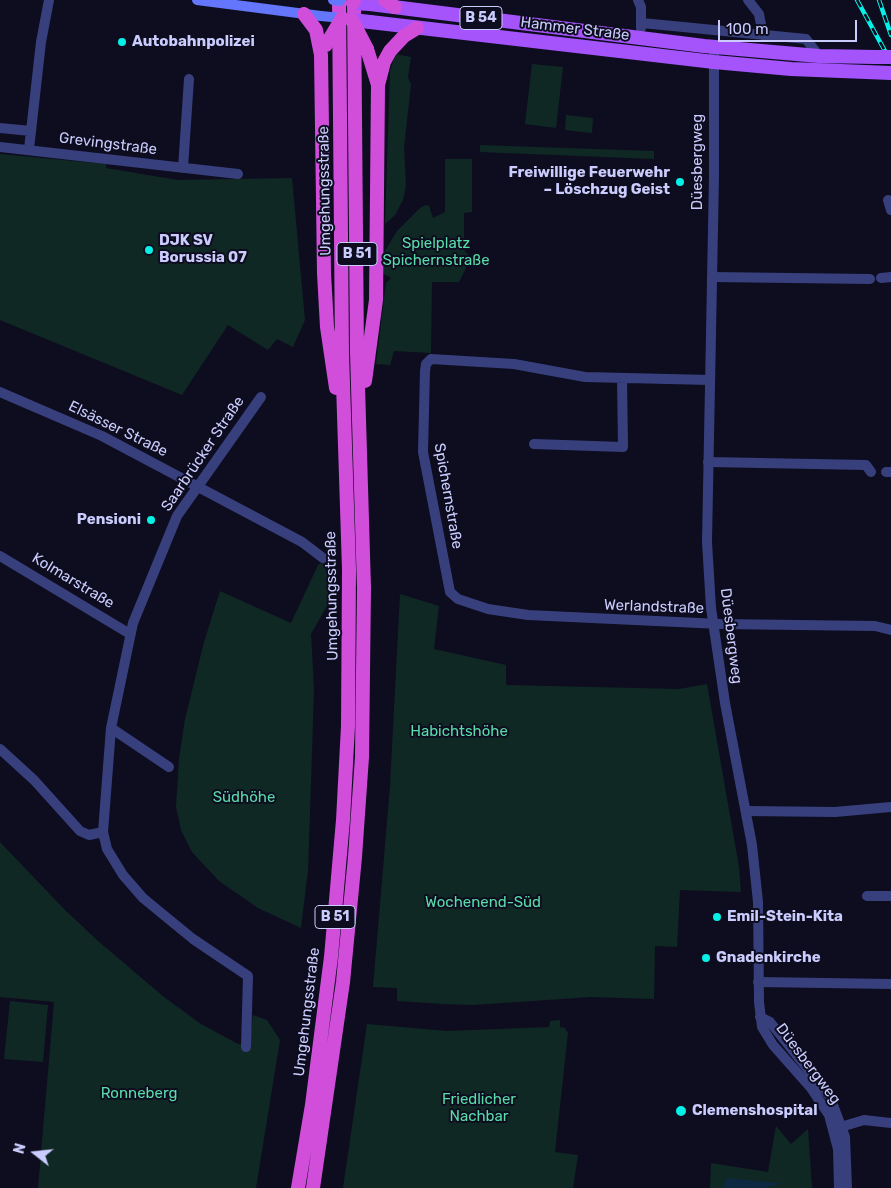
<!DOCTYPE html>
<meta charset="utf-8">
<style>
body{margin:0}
#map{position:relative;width:891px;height:1188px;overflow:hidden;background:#0d0d1f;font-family:Rubik,sans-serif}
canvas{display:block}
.north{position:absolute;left:10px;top:1128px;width:50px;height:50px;-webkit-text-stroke:4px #0d0d1f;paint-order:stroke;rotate:286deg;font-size:14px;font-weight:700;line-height:20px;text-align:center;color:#cbccfe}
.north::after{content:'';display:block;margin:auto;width:18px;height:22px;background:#cbccfe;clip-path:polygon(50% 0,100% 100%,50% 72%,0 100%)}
.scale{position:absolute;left:718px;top:20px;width:139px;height:22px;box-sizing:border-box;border:2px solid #cbccfe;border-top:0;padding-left:6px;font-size:15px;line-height:18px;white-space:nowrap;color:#cbccfe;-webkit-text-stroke:4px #0d0d1f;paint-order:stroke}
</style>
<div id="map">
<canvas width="891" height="1188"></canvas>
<div class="north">N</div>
<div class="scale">100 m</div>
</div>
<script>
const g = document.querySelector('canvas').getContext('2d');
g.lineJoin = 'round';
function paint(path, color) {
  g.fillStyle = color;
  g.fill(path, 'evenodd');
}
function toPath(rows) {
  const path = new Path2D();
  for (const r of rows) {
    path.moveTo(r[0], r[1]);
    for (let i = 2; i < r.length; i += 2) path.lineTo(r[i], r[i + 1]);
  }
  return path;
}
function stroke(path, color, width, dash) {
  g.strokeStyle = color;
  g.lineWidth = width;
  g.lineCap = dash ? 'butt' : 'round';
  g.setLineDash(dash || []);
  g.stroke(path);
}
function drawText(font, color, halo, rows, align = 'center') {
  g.font = font + ' Rubik,sans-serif';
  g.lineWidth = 4;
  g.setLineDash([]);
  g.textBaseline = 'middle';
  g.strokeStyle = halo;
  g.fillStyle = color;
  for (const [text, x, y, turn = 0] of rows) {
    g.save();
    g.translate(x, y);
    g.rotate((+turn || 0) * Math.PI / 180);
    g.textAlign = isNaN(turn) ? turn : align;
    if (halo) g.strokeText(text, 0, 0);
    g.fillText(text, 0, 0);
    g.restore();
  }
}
paint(toPath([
 [395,54,411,57,408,78,411,84,404,148,406,185,403,200,395,215,385,224,390,72],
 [532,64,563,67,556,128,525,124],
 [566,115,593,118,592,133,565,130],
 [480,145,654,151,654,159,480,152],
 [0,154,106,164,106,168,178,180,292,178,305,320,293,347,277,339,268,350,228,325,182,395,0,320],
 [445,159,472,159,472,212,464,213,464,250,471,258,459,282,432,282,431,353,394,351,390,365,376,364,386,283,391,278,382,273,378,262,397,231,420,208,426,205,429,206,433,218,445,212],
 [324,562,328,577,337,580,337,604,328,604,311,634,314,689,310,814,308,870,301,928,258,908,219,881,192,852,181,830,176,807,179,759,185,719,204,642,220,591,291,623,318,565],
 [400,594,439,606,434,649,506,665,506,685,679,689,707,684,739,867,741,892,680,890,677,947,655,946,654,999,591,997,473,1005,443,1004,397,1001,397,988,373,987,390,786],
 [0,842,64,909,98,941,164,997,201,1024,238,1044,249,1045,253,1015,267,1020,280,1040,256,1188,38,1188,54,1002,0,997],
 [10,1001,48,1005,43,1062,4,1059],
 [560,1020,560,1027,565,1028,566,1031,568,1032,555,1152,578,1155,573,1188,343,1188,367,1024,447,1031,549,1027,550,1021],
 [776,1126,791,1144,808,1129,812,1188,710,1188,711,1163,768,1172]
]), '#102824');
paint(toPath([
 [727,1178,757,1181,782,1183,765,1188,722,1188]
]), '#0d2942');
stroke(toPath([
 [638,0,641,7,641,28],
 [748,0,759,14,763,35],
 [642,23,806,39,819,56],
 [0,128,31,131],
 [0,147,238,174],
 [29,149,41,42,49,0],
 [183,168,189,79],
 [888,200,891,210],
 [712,277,870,279],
 [881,278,891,277],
 [710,380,585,377,514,364,431,359,426,364,425,371,423,452,450,592,458,599,488,609,528,615,720,624,875,626,891,630],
 [0,392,102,436,302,542,323,558],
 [534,444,623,447,622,378],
 [708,462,866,465,871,472],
 [886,472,891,472],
 [0,556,130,634],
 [111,728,169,767],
 [0,749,34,780,80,831,89,835,103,832],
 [746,811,835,812,891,807],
 [867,896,891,896],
 [758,982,891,984],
 [246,1047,248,976,193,939,143,898,123,875,107,849,103,832,111,728,133,623,177,516,261,397],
 [834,1129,864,1120,891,1123]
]), '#383f7d', 10);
stroke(toPath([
 [714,47,714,176,707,542,711,608,725,703,752,845,758,902,759,1002,762,1027,773,1045,811,1088,829,1115,838,1149,839,1188],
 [760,1017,770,1022,830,1097,845,1137,847,1188]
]), '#383f7d', 10);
stroke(toPath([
 [197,0,321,16]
]), '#6476fc', 10);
stroke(toPath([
 [370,4,704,46,819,56,876,57],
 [370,22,714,62,791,69,891,73]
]), '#a554fc', 14);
stroke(toPath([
 [385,0,395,7],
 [304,14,316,30,321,55,324,273,327,327,336,388],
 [367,49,378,85],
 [365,381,376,300,378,85,384,62,390,51,404,36,417,28],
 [298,1188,312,1105,331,957,343,820,348,726,349,569,342,353,339,0],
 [313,1188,343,982,355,857,362,757,364,588,357,352,354,0]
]), '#d04eda', 14);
const rail = toPath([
 [857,0,891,62],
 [879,0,891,35]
]);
stroke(rail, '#04f1e7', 4.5);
stroke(rail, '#0d0d1f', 2.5, [8]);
stroke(toPath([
 [333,0,340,1],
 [321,16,342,18]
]), '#6476fc', 10);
stroke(toPath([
 [353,3,370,4],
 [352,20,370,22],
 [876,57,891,57]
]), '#a554fc', 14);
stroke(toPath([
 [353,3,354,0],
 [352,20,367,49],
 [326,45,342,18]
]), '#d04eda', 14);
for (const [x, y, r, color] of [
 [122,42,5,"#04f1e7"],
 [680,182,5,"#04f1e7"],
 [149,250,5,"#04f1e7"],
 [151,520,5,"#04f1e7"],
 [717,917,5,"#04f1e7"],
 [706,958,5,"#04f1e7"],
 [681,1111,6,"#04f1e7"]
]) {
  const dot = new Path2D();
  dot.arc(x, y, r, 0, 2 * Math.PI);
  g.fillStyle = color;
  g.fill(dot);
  stroke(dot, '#0d0d1f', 2);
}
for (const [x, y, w] of [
 [481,18,42],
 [357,254,40],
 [335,917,40]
]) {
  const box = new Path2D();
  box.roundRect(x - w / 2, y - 11.5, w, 23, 4);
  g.fillStyle = '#0d0d1f';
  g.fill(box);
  stroke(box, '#cbccfe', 1);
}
drawText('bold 14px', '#cbccfe', null, [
 ["B 54",481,18],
 ["B 51",357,254],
 ["B 51",335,917]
]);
drawText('15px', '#cbccfe', '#0d0d1f', [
 ["Hammer Straße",575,29,7],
 ["Grevingstraße",108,144,7],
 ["Düesbergweg",698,162,-90],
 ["Umgehungsstraße",325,191,-91],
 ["Elsässer Straße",118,429,26],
 ["Saarbrücker Straße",203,454,-56],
 ["Spichernstraße",448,496,80],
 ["Kolmarstraße",73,581,31],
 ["Umgehungsstraße",332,596,-91],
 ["Werlandstraße",654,607,2],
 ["Düesbergweg",731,636,83],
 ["Umgehungsstraße",307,1012,-83],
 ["Düesbergweg",808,1064,53]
]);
drawText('bold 15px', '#cbccfe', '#0d0d1f', [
 ["Autobahnpolizei",132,42],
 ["Freiwillige Feuerwehr",670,173,"right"],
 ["– Löschzug Geist",670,190,"right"],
 ["DJK SV",159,241],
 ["Borussia 07",159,258],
 ["Pensioni",141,520,"right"],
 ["Emil-Stein-Kita",727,917],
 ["Gnadenkirche",716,958],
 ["Clemenshospital",692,1111]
], 'left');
drawText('15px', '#59dca9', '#0d0d1f', [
 ["Spielplatz",436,244],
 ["Spichernstraße",436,261],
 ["Habichtshöhe",459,732],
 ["Südhöhe",244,798],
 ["Wochenend-Süd",483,903],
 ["Ronneberg",139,1094],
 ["Friedlicher",479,1100],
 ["Nachbar",479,1117]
]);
</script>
